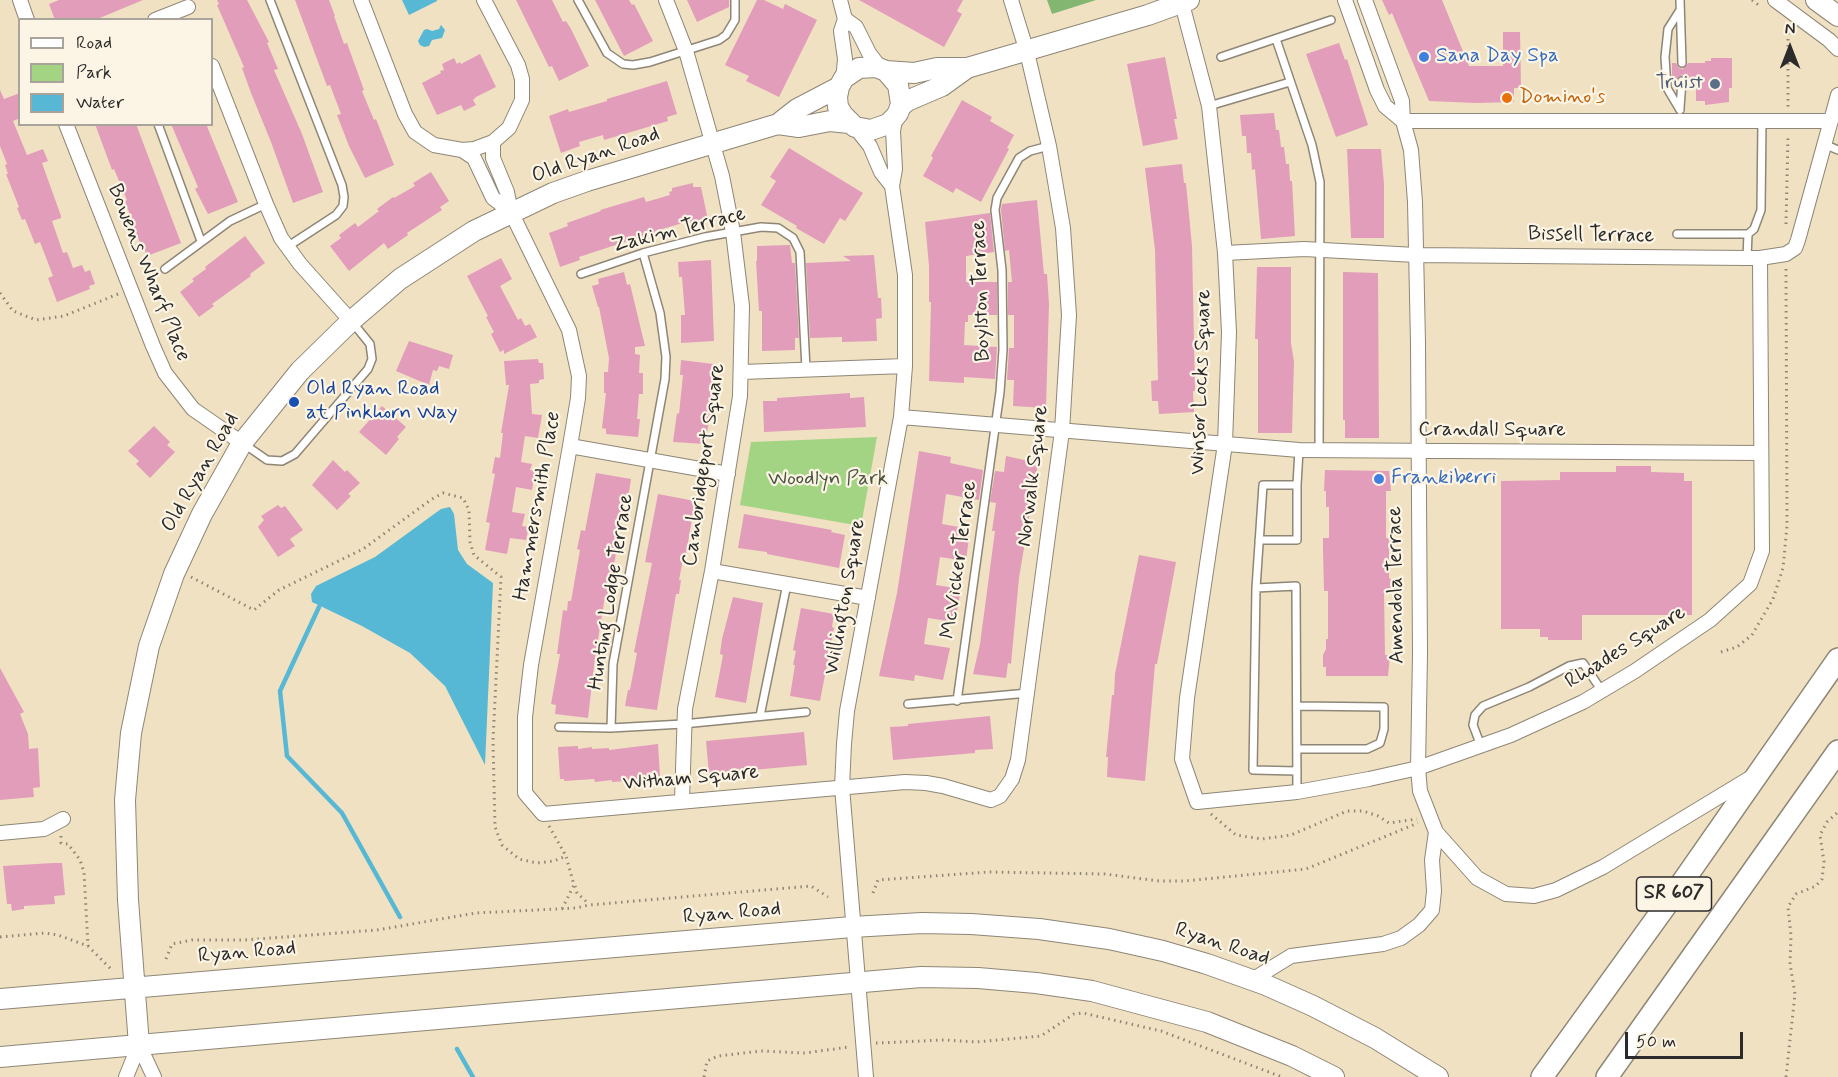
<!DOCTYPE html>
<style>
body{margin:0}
#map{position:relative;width:1838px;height:1077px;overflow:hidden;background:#f0e1c2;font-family:Mynerve,sans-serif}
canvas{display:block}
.legend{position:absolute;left:18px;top:18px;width:195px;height:108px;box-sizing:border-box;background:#fcf5e5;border:2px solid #a8a49b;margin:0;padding:8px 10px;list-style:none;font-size:18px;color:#2b2b2b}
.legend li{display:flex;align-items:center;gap:12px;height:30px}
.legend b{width:30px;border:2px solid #a8a49b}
.north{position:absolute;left:1760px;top:18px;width:60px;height:60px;-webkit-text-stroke:4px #fcf5e5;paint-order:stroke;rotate:0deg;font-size:16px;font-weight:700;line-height:24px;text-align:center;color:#2b2b2b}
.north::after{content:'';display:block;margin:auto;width:21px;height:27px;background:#2b2b2b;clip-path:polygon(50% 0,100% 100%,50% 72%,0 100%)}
.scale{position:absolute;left:1625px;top:1032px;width:118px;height:27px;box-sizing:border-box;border:3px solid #2b2b2b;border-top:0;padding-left:8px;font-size:18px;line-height:21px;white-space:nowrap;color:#2b2b2b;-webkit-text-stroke:4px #fcf5e5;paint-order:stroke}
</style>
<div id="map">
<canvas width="1838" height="1077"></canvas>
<ul class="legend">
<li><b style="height:8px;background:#fff"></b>Road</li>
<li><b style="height:16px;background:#a3d483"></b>Park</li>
<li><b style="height:16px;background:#56b8d4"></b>Water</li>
</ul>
<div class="north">N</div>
<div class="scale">50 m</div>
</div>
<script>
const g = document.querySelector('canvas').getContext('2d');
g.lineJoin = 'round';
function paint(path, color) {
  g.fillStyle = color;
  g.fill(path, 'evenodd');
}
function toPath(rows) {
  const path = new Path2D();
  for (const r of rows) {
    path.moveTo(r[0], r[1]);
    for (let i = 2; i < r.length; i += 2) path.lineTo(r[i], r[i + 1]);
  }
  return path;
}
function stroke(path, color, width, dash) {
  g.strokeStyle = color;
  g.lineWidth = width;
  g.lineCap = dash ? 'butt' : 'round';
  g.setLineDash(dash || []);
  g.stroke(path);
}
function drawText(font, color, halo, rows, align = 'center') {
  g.font = font + ' Mynerve,sans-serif';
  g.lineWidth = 4.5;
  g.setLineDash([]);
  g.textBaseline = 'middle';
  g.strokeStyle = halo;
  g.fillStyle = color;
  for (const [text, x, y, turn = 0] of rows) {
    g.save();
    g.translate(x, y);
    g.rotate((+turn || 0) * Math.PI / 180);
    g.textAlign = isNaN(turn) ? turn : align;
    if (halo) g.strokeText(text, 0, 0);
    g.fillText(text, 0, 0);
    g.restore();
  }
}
paint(toPath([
 [877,437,861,526,740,505,751,442]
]), '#a3d483');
paint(toPath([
 [1047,0,1096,0,1052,14]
]), '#82b671');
paint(toPath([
 [402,0,437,0,437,1,409,15],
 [441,25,445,30,442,38,432,40,429,46,424,47,420,45,418,41,424,30,427,29,432,31,439,29],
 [450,507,454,514,458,550,467,564,493,583,485,765,445,686,410,653,362,626,312,602,311,594,316,586,375,557,441,509]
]), '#56b8d4');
stroke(toPath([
 [319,607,280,691,287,756,342,813,400,917],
 [457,1049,473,1077]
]), '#56b8d4', 4.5);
paint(toPath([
 [59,0,143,0,95,20,55,20,49,4],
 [217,0,247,0,269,42,267,43,278,69,274,70,302,134,323,192,293,203,271,142,251,93,242,68,244,67,217,5,219,4],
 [295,0,329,0,335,16,334,16,344,44,347,43,364,90,362,91,374,120,376,119,394,165,365,178,349,146,337,115,341,114,330,85,327,86],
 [516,0,552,0,563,22,566,21,571,29,589,66,559,81,552,66,549,67],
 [595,0,629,0,632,5,634,4,653,41,624,56],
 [687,0,729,0,729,7,697,22],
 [757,0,764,0,783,9,785,4,817,20,779,97,746,81,749,76,725,65],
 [859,0,963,0,957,11,962,14,944,47],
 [1382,0,1442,0,1469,66,1503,66,1503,32,1520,32,1521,88,1514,88,1514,102,1476,103,1429,101,1392,13,1389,15],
 [1339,43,1345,60,1347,59,1368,125,1336,137,1306,54],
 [480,54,496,87,476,97,473,100,476,105,464,111,461,105,437,115,422,83,441,73,440,71,444,70,442,64,454,58,457,64,460,62,461,64],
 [1165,57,1177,119,1174,119,1178,139,1143,146,1127,64],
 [1711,58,1732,58,1732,88,1729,88,1729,102,1705,105,1705,101,1696,101,1696,81,1688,81,1686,77,1682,75,1676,81,1672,81,1672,63,1676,63,1679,68,1683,69,1688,63,1705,63,1705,61,1711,61],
 [667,81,677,114,667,117,668,121,604,140,603,135,579,142,580,146,561,153,549,116,568,109,569,112,607,101,607,99],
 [0,90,4,99,20,93,20,118,13,121,27,155,43,149,48,161,42,163,61,216,61,218,52,221,63,253,67,252,73,268,82,265,85,272,90,270,95,284,89,286,90,289,57,302,48,278,53,276,40,242,35,244,25,219,22,220,17,208,19,207,6,174,8,174,5,165,7,164,0,146],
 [962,100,992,117,990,121,1014,135,1007,148,1009,149,981,202,956,188,953,193,923,176,933,158,931,156],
 [1274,113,1276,130,1279,130,1281,147,1284,147,1286,164,1289,164,1290,181,1292,181,1295,236,1261,239,1255,169,1252,170,1251,153,1247,153,1246,136,1242,136,1240,115],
 [95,124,136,124,181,243,147,256,143,245,141,246,125,201,127,200,114,169,112,170],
 [171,124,206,124,238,202,208,214,195,189,198,187],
 [789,148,863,193,845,221,840,218,824,244,796,228,797,226,761,205,776,181,770,177],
 [1347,149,1381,149,1384,184,1384,238,1351,238],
 [1182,164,1184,183,1186,183,1192,246,1195,391,1193,391,1194,412,1159,414,1158,401,1152,401,1151,381,1158,380,1155,250,1145,168],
 [431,172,449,201,440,207,442,210,407,233,408,235,388,249,384,243,349,271,330,246,341,238,339,235,355,223,358,227,379,211,377,209,393,197,394,198,415,186,413,183],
 [693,183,693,187,701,187,708,220,691,224,690,221,655,231,656,234,637,238,579,257,580,260,560,267,549,233,568,226,567,223,601,211,600,210,644,197,646,202,670,195,669,192,672,191,672,188],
 [1037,200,1044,274,1047,274,1049,304,1046,408,1013,406,1014,380,1007,380,1009,348,1014,348,1014,315,1008,315,1008,282,1012,282,1009,250,1005,251,1001,210,1002,204],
 [990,213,994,252,966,256,966,282,997,282,997,315,968,315,968,322,965,322,964,345,997,347,995,379,964,377,964,383,929,381,931,302,929,302,929,266,925,222],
 [245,236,265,263,250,274,251,276,212,304,214,306,199,317,180,292,194,281,192,279,206,269,205,267],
 [790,245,792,263,795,263,799,338,795,338,795,350,762,351,762,311,759,311,756,261,757,261,757,246],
 [874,255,878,298,881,298,882,318,876,319,877,341,842,342,842,337,810,338,806,263,851,261,843,256],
 [501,258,512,279,500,286,518,320,521,318,525,326,530,324,537,337,504,354,504,350,500,352,491,334,494,332,486,317,488,316,467,276],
 [711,260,714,341,681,343,681,315,685,315,682,277,679,277,678,262],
 [1257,267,1291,267,1291,343,1294,362,1292,433,1258,433,1258,339,1255,339],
 [624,272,627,285,630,284,645,346,635,347,635,354,640,355,639,373,643,373,643,394,639,394,637,419,640,419,638,437,606,434,606,429,602,428,606,393,604,393,604,372,608,372,609,358,599,307,598,307,592,286,599,284,598,279],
 [1343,272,1378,273,1379,438,1345,438,1345,420,1343,420],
 [409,341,453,355,449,369,439,366,437,371,433,370,429,385,396,371],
 [538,359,539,363,543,363,544,379,539,380,539,383,530,384,532,414,542,415,538,438,525,436,521,462,532,464,530,470,535,471,532,490,516,487,512,512,525,514,522,526,529,527,526,540,510,538,507,554,485,550,490,523,486,522,495,474,492,473,495,457,500,458,503,433,501,433,509,385,506,385,504,361],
 [681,360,713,364,712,404,705,444,673,442,677,413,679,414,683,375,680,375],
 [850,393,850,398,864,397,866,427,764,432,763,401,777,401,777,398],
 [382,406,406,427,397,437,399,439,386,455,359,432],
 [154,426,170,442,167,445,175,452,150,478,136,464,139,461,128,451],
 [919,451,951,457,950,463,983,470,979,500,946,494,942,524,970,529,966,561,940,557,936,585,961,589,955,622,928,618,924,644,950,648,943,680,915,675,914,681,879,676,897,593],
 [1006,456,1038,463,1019,578,1011,664,1008,663,1006,678,973,674,980,644,995,531,992,531,996,503,990,502,995,471,1004,472],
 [333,460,345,472,347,470,360,483,348,494,351,496,337,510,312,485],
 [1616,466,1651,466,1651,472,1684,473,1684,481,1692,481,1692,615,1582,615,1582,640,1548,640,1548,637,1540,637,1540,629,1501,629,1501,481,1560,480,1560,472,1616,472],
 [1325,470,1389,471,1391,491,1386,491,1386,538,1389,538,1389,578,1392,580,1392,593,1384,593,1385,655,1390,655,1388,676,1326,676,1326,667,1323,667,1323,655,1326,649,1326,639,1328,639,1328,591,1324,591,1323,551,1323,538,1329,538,1329,507,1326,507,1326,491,1324,491],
 [596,473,631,479,628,499,625,499,622,512,620,512,616,536,619,537,608,597,605,596,595,658,588,718,555,714,556,705,551,704,560,654,557,654,563,610,567,611,568,601,571,601,580,550,577,549,581,530,585,531],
 [658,494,695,501,686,554,684,554,679,580,681,580,679,594,676,594,657,710,625,706,628,690,630,690,637,653,634,652,652,563,645,562],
 [278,505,281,508,285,506,303,530,290,539,295,546,278,557,258,527,264,520,261,516],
 [744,514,832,530,831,532,845,535,839,568,767,554,767,552,738,548],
 [1139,555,1176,562,1157,664,1155,664,1145,781,1107,777,1108,757,1106,757,1112,695,1114,695,1115,674],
 [733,597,763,603,746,703,715,697,723,655,720,654,722,639],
 [801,608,834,614,832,627,834,628,820,701,790,696,795,665,793,665,796,651,793,650],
 [0,668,24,712,20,714,28,734,29,749,38,748,40,787,33,788,34,797,0,800],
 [990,716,993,749,975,750,975,753,893,760,890,727,908,726,908,724],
 [804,732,807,765,709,774,706,741],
 [658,744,660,776,644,777,644,782,627,783,627,781,612,782,612,780,595,782,594,779,564,781,564,779,560,779,558,747,578,746,578,749,592,747,592,749,609,748,609,750],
 [53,863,62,863,65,895,54,896,55,904,24,906,24,909,12,911,11,904,7,904,3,866]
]), '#e29dba');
const lane = toPath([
 [270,0,342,185,344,197,343,206,336,215,287,247],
 [578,0,607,53,623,64,633,65,650,62,719,40,726,35,735,20,735,0],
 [1680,0,1682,63],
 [1276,39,1312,145,1320,182,1319,450],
 [1221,57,1331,20],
 [1209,106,1290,82],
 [1680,108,1682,81],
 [1680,110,1667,88,1665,57,1668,29,1680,10],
 [158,124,201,241],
 [1826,145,1838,150],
 [1677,234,1748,234],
 [643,253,660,313,666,357,665,379,613,664,611,728,683,724,806,712],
 [1747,258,1748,234,1754,229,1761,210,1762,121],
 [165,269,230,221,266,204],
 [581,274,643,253,705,237,761,227,778,228,793,238,800,252,806,369],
 [244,444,267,460,282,461,295,454,368,369,372,359,370,344,353,323],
 [1259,540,1297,540,1297,485],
 [1256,588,1253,770,1297,771],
 [957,701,1000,392,1003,350,1002,270,995,210,997,198,1019,158,1030,151,1049,146],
 [908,704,1028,693],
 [1297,706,1384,707,1384,729,1380,743,1367,749,1297,749],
 [760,716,787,584],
 [559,727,611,728],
 [1481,746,1473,725,1475,715,1483,706,1529,687,1569,666,1583,663,1602,691],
 [1297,792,1296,586,1256,588,1263,485,1297,485,1299,450]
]);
const street = toPath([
 [20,0,27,20],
 [361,0,405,114,415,132,434,145,462,150,474,149,493,142,509,128,522,100,522,79,518,65,484,0],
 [666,0,686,51,722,176,733,232,742,306,740,396,712,571,685,709,682,800],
 [840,0,845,19,841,31,845,59,843,80],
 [1181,0,1209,106,1225,253,1229,332,1225,444,1187,698,1182,759,1197,802,1297,792,1369,779,1418,768,1511,735,1583,702,1635,671,1710,620,1750,584,1762,551,1760,258],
 [1345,0,1377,90,1385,106,1403,121],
 [1365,0,1402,101,1403,121,1411,150,1415,202,1418,343,1420,654,1418,768,1420,791,1436,832],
 [1775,0,1829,40,1838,49],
 [845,19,856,27,869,53,881,69],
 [155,20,188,7],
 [212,66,266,204,281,238,300,264,351,321],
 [1403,121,1831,121],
 [66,124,153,346,165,373,193,409,242,443],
 [854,126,870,146,881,172,892,186],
 [493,142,493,158,507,192,511,212,569,330,579,376,578,398,570,446,531,665,525,717,525,793,543,814,905,782,926,783,943,786,991,800,1000,796,1012,779,1018,760,1062,431,1069,315,1063,228,1049,146,1027,52,1011,0],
 [462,150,474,158,493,198,511,212],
 [1225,253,1304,249,1416,255,1747,258,1760,258,1786,254,1795,248,1798,240,1838,95],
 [742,372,905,366],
 [901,417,1299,450,1760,453],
 [570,446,728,474],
 [712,571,868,598],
 [0,833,44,829,63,819],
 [1252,980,1291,956,1383,944,1401,938,1419,925,1432,910,1434,891,1432,860,1436,832,1477,878,1506,894,1534,896,1556,890,1603,867,1750,778],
 [139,1045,154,1077],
 [126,1077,139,1045],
 [866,1077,842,787,844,744,847,711,901,417,905,366,905,275,892,186,895,169,893,131,896,115]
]);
const secondary = toPath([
 [1816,0,1838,16],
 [886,71,914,73,937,68,967,68,1148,15,1189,0],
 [898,113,901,104,898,85,886,71,876,67,859,68,844,78,839,87,837,97,838,107,843,115,855,127,871,130,888,124,895,117,898,113,901,106,907,101,942,86,967,68],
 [778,124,799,127,830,121,849,123],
 [0,999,852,927,922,923,971,924,1039,929,1109,939,1163,951,1207,964,1266,985,1313,1006,1375,1038,1438,1077],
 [139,1045,128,900,125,800,131,733,149,646,174,574,202,514,242,443,300,371,351,321,400,279,474,231,553,193,587,181,778,124,797,109,839,87],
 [0,1057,921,977,978,978,1036,983,1092,991,1207,1022,1292,1056,1334,1077]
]);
const primary = toPath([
 [1542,1077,1677,890,1838,659],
 [1607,1077,1838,751]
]);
stroke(lane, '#8e8676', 10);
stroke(street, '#8e8676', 16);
stroke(secondary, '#8e8676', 22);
stroke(primary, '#8e8676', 24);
stroke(toPath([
 [1752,0,1761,7],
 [1788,27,1788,107],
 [1786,224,1788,135],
 [0,293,13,311,36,320,64,316,118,294],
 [191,577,254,610,279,590,363,549,432,499,443,493,463,498,469,510,470,542,474,555,501,577,493,741,495,827,502,845,519,859,537,863,554,861,566,856,574,885,562,909],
 [1721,652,1737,647,1752,635,1773,599,1783,568,1787,526,1786,267],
 [1211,814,1236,835,1262,839,1291,835,1347,811,1363,811,1378,816,1389,823,1417,819],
 [549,826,566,856],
 [61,836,61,843,68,844,80,860,84,872,88,946],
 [575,886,577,893,589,904],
 [873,893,878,880,989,872,1105,874,1159,881,1185,881,1306,869,1418,823],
 [0,937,45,933,58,935,88,946,112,970],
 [166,959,172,944,192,940,244,940,377,930,476,913,576,908,589,905,811,886,828,897],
 [876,1043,944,1040,976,1042,1041,1036,1074,1014,1083,1013,1161,1031,1282,1077],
 [704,1077,707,1061,718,1056,761,1051,805,1053,849,1047],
 [1786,1077,1795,994,1790,964,1791,936,1788,907,1796,894,1816,886,1822,879,1824,862,1820,835,1827,822,1838,812]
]), '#8e8676', 3, [1.5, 4.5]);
stroke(lane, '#fff', 7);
stroke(street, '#fff', 14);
stroke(secondary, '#fff', 20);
stroke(primary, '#fff', 21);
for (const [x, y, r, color] of [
 [1424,57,6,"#3f7fe0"],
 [1715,84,6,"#5c6f8a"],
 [1507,98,6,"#e8710a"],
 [294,402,6,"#1a4fb4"],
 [1379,479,6,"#3f7fe0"]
]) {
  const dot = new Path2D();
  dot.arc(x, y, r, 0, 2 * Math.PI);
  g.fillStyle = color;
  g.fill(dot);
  stroke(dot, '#fcf5e5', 2);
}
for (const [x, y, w] of [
 [1674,894,75]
]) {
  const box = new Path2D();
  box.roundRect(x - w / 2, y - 17, w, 34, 4.5);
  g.fillStyle = '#fcf5e5';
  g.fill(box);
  stroke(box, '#2b2b2b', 1.5);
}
drawText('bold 20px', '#2b2b2b', null, [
 ["SR 607",1674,894]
]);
drawText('21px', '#366cbe', '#fcf5e5', [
 ["Sana Day Spa",1436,57],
 ["Frankiberri",1391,479]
], 'left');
drawText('21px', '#4e5e75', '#fcf5e5', [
 ["Truist",1703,84]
], 'right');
drawText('21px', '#c56008', '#fcf5e5', [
 ["Domino's",1519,98]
], 'left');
drawText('21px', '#2b2b2b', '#fcf5e5', [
 ["Old Ryan Road",596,156,-19],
 ["Zakim Terrace",679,231,-14],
 ["Bissell Terrace",1591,236,1],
 ["Bowens Wharf Place",148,273,68],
 ["Boylston Terrace",982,291,-92],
 ["Winsor Locks Square",1202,382,-88],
 ["Crandall Square",1492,431],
 ["Cambridgeport Square",705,465,-82],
 ["Old Ryan Road",201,473,-60],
 ["Norwalk Square",1034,476,-83],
 ["Hammersmith Place",538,506,-80],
 ["McVicker Terrace",960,560,-82],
 ["Amendola Terrace",1397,585,-91],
 ["Hunting Lodge Terrace",612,592,-81],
 ["Willington Square",846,597,-80],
 ["Rhoades Square",1626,648,-32],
 ["Witham Square",691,779,-5],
 ["Ryan Road",732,914,-5],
 ["Ryan Road",1222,945,18],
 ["Ryan Road",247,953,-5]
]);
drawText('21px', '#164399', '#fcf5e5', [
 ["Old Ryan Road",306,390],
 ["at Pinkhorn Way",306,414]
], 'left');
drawText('21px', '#495541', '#fcf5e5', [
 ["Woodlyn Park",828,480]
]);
</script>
